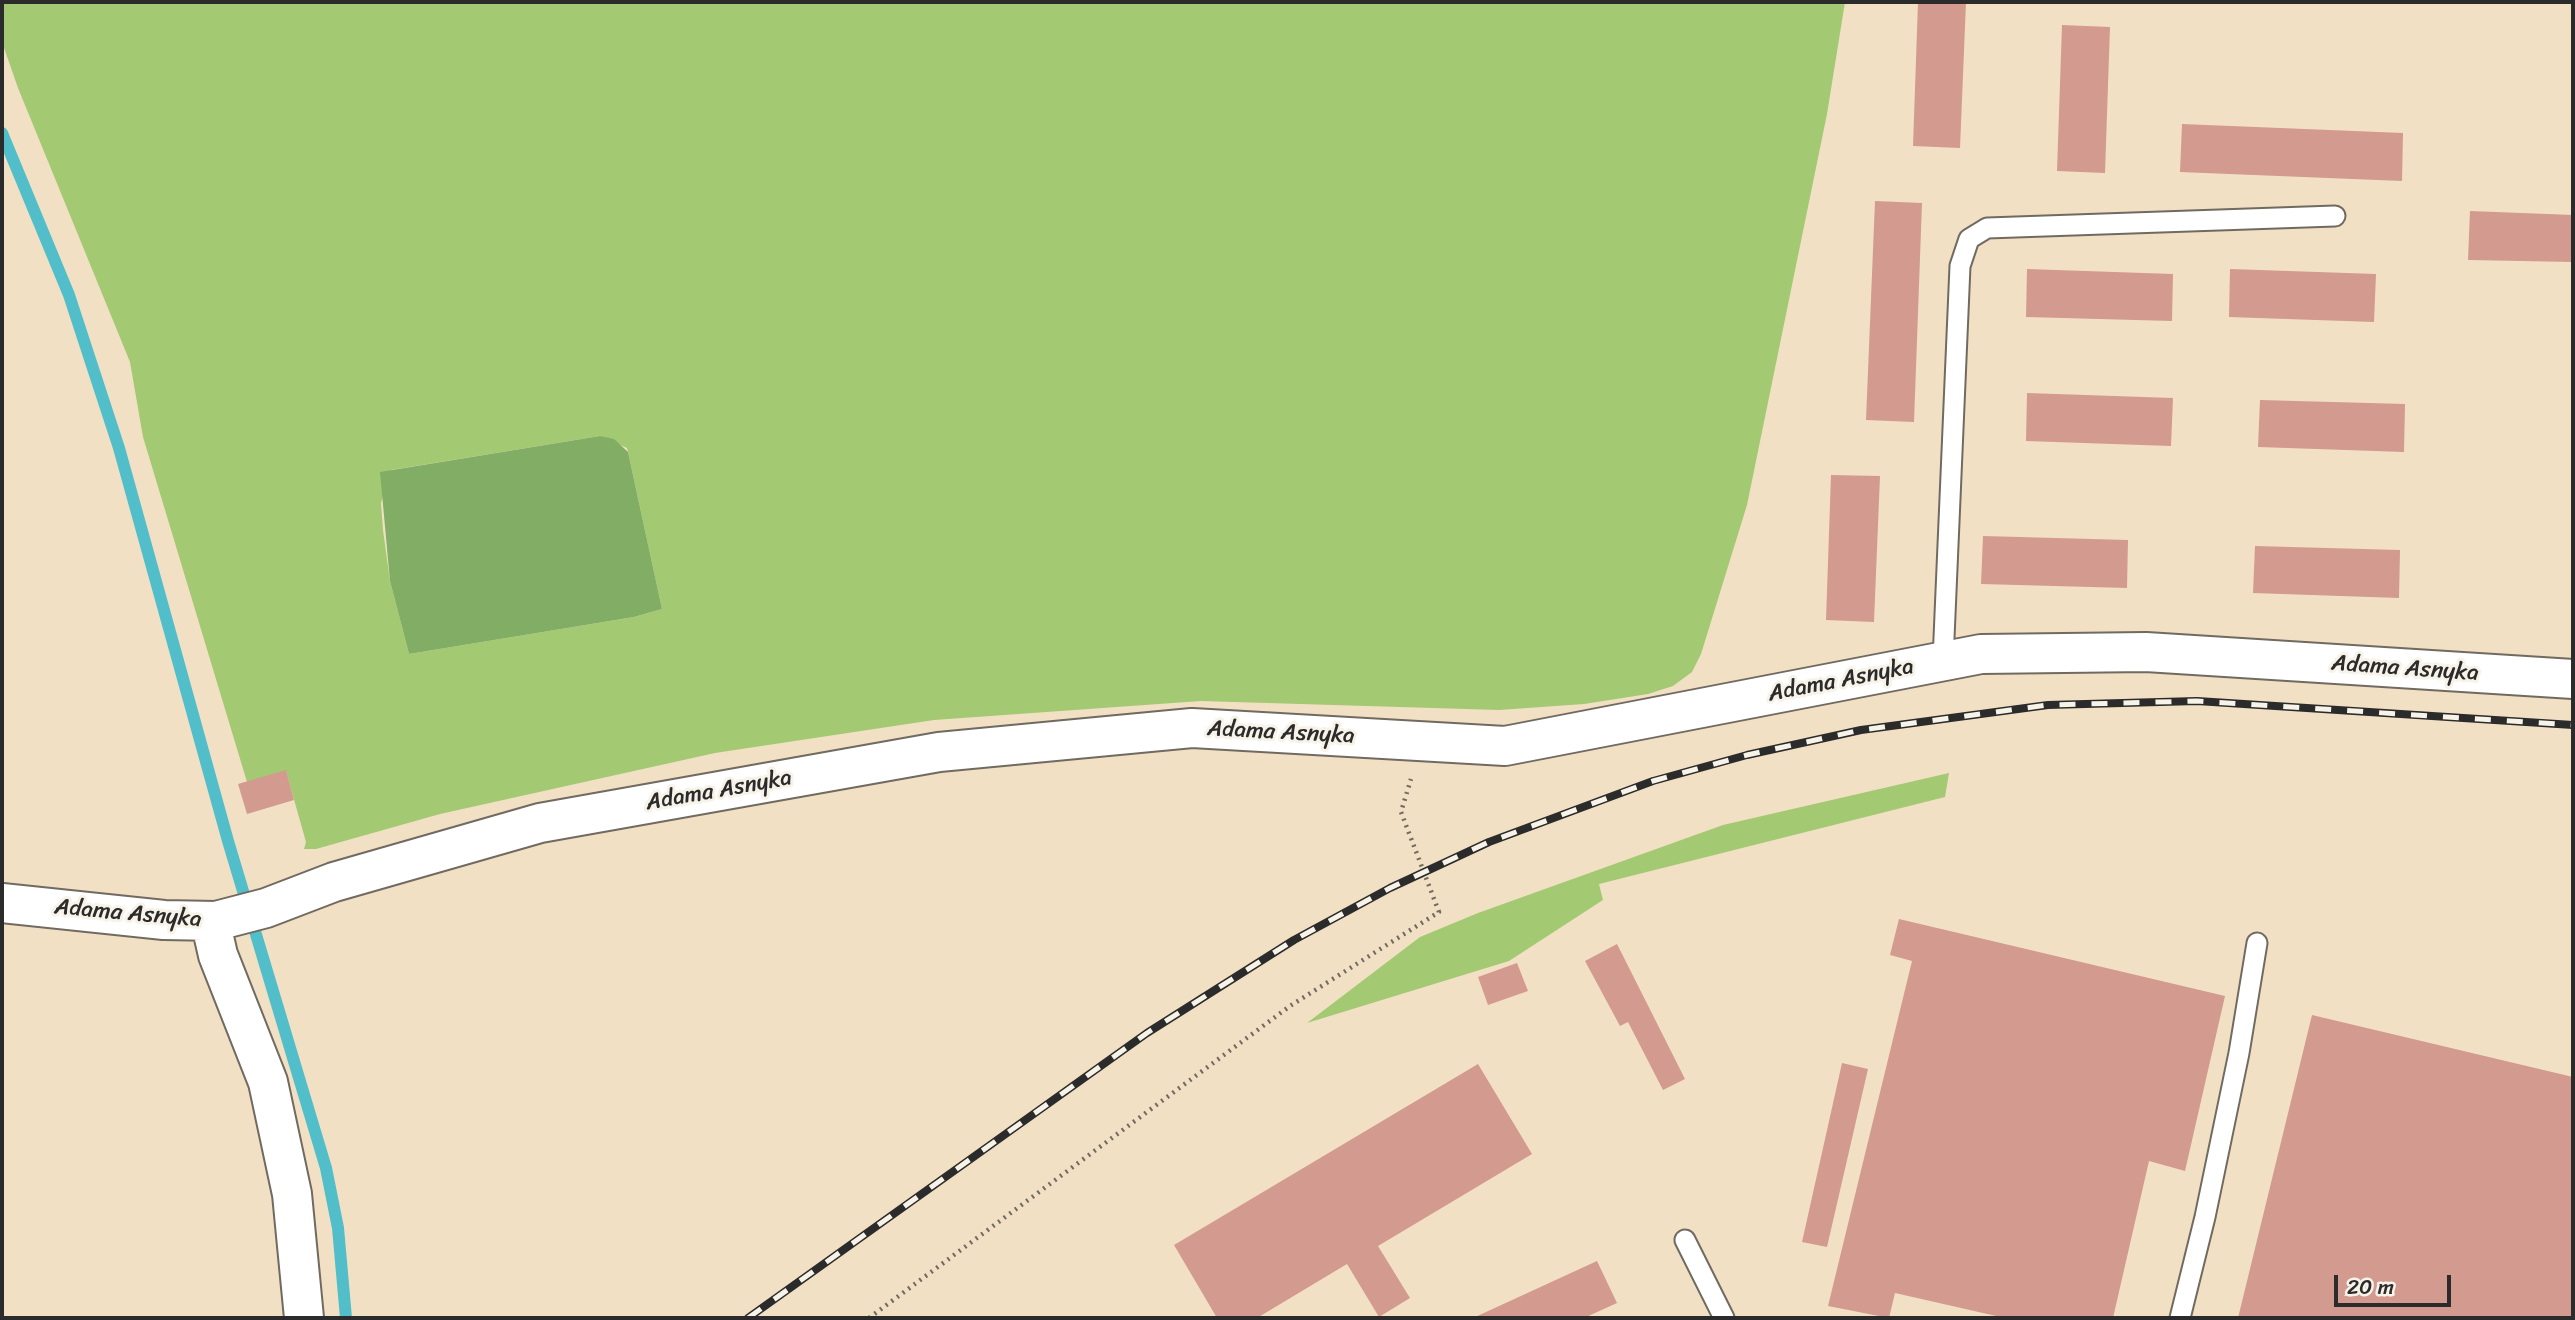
<!DOCTYPE html>
<style>
body{margin:0}
#map{position:relative;width:2575px;height:1320px;overflow:hidden;background:#f2e0c4;font-family:Sriracha,sans-serif}
canvas{display:block}
.frame{position:absolute;inset:0;border:4px solid #2b2b2b;pointer-events:none}
.scale{position:absolute;left:2334px;top:1275px;width:117px;height:32px;box-sizing:border-box;border:4px solid #2b2b2b;border-top:0;padding-left:9px;font-size:21px;line-height:24px;white-space:nowrap;color:#2b2b2b;-webkit-text-stroke:5px #f7f3e8;paint-order:stroke}
</style>
<div id="map">
<canvas width="2575" height="1320"></canvas>
<div class="frame"></div>
<div class="scale">20 m</div>
</div>
<script>
const g = document.querySelector('canvas').getContext('2d');
g.lineJoin = 'round';
function paint(path, color) {
  g.fillStyle = color;
  g.fill(path, 'evenodd');
}
function toPath(rows) {
  const path = new Path2D();
  for (const r of rows) {
    path.moveTo(r[0], r[1]);
    for (let i = 2; i < r.length; i += 2) path.lineTo(r[i], r[i + 1]);
  }
  return path;
}
function stroke(path, color, width, dash) {
  g.strokeStyle = color;
  g.lineWidth = width;
  g.lineCap = dash ? 'butt' : 'round';
  g.setLineDash(dash || []);
  g.stroke(path);
}
function drawText(font, color, halo, rows, align = 'center') {
  g.font = font + ' Sriracha,sans-serif';
  g.lineWidth = 6;
  g.setLineDash([]);
  g.textBaseline = 'middle';
  g.strokeStyle = halo;
  g.fillStyle = color;
  for (const [text, x, y, turn = 0] of rows) {
    g.save();
    g.translate(x, y);
    g.rotate((+turn || 0) * Math.PI / 180);
    g.textAlign = isNaN(turn) ? turn : align;
    if (halo) g.strokeText(text, 0, 0);
    g.fillText(text, 0, 0);
    g.restore();
  }
}
paint(toPath([
 [2,2,1845,2,1827,114,1747,505,1701,654,1692,672,1673,686,1648,694,1584,704,1499,710,1201,701,934,720,715,753,440,814,316,849,304,849,306,842,286,771,247,782,143,437,130,362,18,88,2,42],
 [600,436,627,448,628,452,662,609,634,617,409,654,390,581,383,530,381,503,391,470],
 [1949,773,1945,797,1599,884,1603,900,1509,961,1307,1023,1420,937,1478,913,1723,825]
]), '#a3c973');
paint(toPath([
 [600,436,614,439,628,452,662,609,634,617,409,654,390,581,380,472]
]), '#82ad65');
stroke(toPath([
 [2,133,69,295,119,448,228,841,326,1168,338,1228,346,1318]
]), '#51beca', 12);
paint(toPath([
 [1918,2,1966,2,1960,148,1913,146],
 [2062,25,2110,27,2105,173,2057,171],
 [2182,124,2403,133,2402,181,2180,172],
 [1875,201,1922,203,1914,422,1866,420],
 [2470,211,2573,215,2573,262,2468,260],
 [2027,269,2173,274,2172,321,2026,317],
 [2230,269,2376,274,2374,322,2229,317],
 [2027,393,2173,398,2171,446,2026,441],
 [2260,400,2405,404,2404,452,2258,447],
 [1831,475,1880,476,1874,622,1826,620],
 [1983,536,2128,540,2127,588,1981,584],
 [2255,546,2400,550,2399,598,2253,593],
 [286,770,294,800,247,814,238,784],
 [1899,919,2225,996,2185,1171,2149,1161,2113,1318,2005,1318,1895,1293,1889,1318,1828,1306,1912,961,1890,955],
 [1617,944,1685,1079,1663,1090,1628,1022,1620,1026,1585,961],
 [1517,963,1528,991,1488,1005,1478,977],
 [2312,1015,2573,1077,2573,1318,2238,1318],
 [1842,1063,1868,1069,1827,1247,1802,1242],
 [1478,1064,1532,1154,1378,1246,1410,1298,1379,1317,1347,1264,1257,1318,1217,1318,1174,1245],
 [1597,1261,1617,1303,1584,1318,1473,1318]
]), '#d39a8f');
const service = toPath([
 [1943,661,1960,266,1969,239,1987,228,2335,216],
 [1685,1240,1724,1318],
 [2180,1318,2205,1217,2239,1053,2257,943]
]);
const minor = toPath([
 [2,903,164,920,216,921,266,908,334,882,540,823,939,752,1192,728,1505,746,1981,654,2146,652,2573,679],
 [214,921,213,933,218,955,268,1082,292,1194,304,1318]
]);
stroke(service, '#716a61', 23);
stroke(minor, '#716a61', 42);
stroke(toPath([
 [869,1318,1290,1006,1439,912,1401,812,1411,779]
]), '#716a61', 4.5, [2, 5]);
stroke(service, '#fff', 19);
stroke(minor, '#fff', 38);
const rail = toPath([
 [748,1318,1147,1033,1294,940,1390,888,1489,842,1653,781,1747,755,1861,730,2048,705,2197,701,2573,725]
]);
stroke(rail, '#2b2b2b', 8);
stroke(rail, '#f7f3e8', 5, [16]);
drawText('23px', '#2b2b2b', '#f7f3e8', [
 ["Adama Asnyka",2405,669,4],
 ["Adama Asnyka",1841,681,-11],
 ["Adama Asnyka",1281,733,3],
 ["Adama Asnyka",719,791,-10],
 ["Adama Asnyka",128,914,5]
]);
</script>
